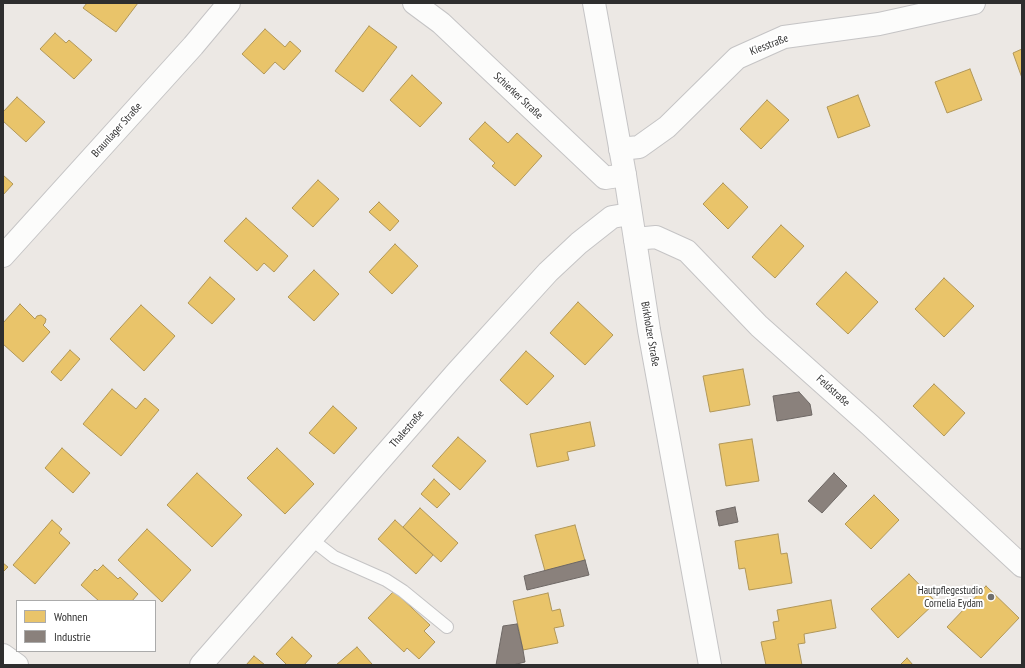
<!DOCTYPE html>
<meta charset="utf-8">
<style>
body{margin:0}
#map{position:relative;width:1025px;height:668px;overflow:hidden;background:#ece8e4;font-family:"PT Sans Narrow",sans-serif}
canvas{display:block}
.frame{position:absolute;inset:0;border:4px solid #2e2e2e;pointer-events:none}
.legend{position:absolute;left:16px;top:600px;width:140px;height:52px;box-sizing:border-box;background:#fff;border:1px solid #ababab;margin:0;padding:5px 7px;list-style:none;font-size:12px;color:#2e2e2e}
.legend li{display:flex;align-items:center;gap:8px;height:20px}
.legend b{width:20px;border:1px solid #ababab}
</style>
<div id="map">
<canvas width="1025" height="668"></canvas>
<div class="frame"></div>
<ul class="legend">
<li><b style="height:11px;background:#e9c46a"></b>Wohnen</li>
<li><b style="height:11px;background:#8a817c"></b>Industrie</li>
</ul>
</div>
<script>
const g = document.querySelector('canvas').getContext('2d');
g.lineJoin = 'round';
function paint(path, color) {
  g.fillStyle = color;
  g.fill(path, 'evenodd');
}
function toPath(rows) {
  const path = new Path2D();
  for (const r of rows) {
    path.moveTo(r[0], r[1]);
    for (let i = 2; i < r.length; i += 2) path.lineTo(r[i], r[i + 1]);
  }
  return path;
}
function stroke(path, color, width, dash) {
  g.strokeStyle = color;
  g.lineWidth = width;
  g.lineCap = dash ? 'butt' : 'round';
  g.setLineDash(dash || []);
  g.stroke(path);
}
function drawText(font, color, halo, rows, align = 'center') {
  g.font = font + ' "PT Sans Narrow",sans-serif';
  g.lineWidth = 4;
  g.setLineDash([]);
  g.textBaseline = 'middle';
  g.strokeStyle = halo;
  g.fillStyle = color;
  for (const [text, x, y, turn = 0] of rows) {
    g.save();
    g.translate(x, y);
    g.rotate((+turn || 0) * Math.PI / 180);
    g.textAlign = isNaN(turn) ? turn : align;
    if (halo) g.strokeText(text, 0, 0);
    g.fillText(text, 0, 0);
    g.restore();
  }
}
const homes = toPath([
 [87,3,138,3,116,32,83,8,87,3],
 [369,26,397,47,363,92,335,71,369,26],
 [265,29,285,47,290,41,301,51,284,70,275,62,264,74,242,54,265,29],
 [55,33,66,43,69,40,92,60,74,79,40,49,55,33],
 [1022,49,1022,78,1013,53,1022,49],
 [970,69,982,100,947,113,935,82,970,69],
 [412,75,442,103,420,127,390,100,412,75],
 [858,95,870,126,838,138,827,107,858,95],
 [17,97,45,122,26,142,3,121,3,112,17,97],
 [767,100,789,120,761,149,740,129,767,100],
 [485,122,508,143,517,133,542,156,515,186,492,166,495,163,469,139,485,122],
 [3,175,13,184,3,195,3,175],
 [318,180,339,199,313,227,292,208,318,180],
 [723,183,748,207,728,229,703,204,723,183],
 [379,202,399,221,390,231,369,212,379,202],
 [246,218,288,256,274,272,264,263,257,271,224,241,246,218],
 [781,225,804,246,775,278,752,257,781,225],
 [395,244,418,266,392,294,369,272,395,244],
 [314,270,339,294,314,321,288,297,314,270],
 [846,272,878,302,848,334,816,304,846,272],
 [210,277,235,299,212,324,188,303,210,277],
 [944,278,974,306,944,337,915,309,944,278],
 [578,302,613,335,585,365,550,333,578,302],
 [20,304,35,319,37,316,41,315,46,319,45,323,43,325,50,332,23,362,3,344,3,323,20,304],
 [141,305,175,336,144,371,110,339,141,305],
 [70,350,80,359,61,381,51,372,70,350],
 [526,351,554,376,527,405,500,380,526,351],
 [743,369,750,405,710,412,703,376,743,369],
 [934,384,965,413,944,436,913,406,934,384],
 [112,389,136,409,145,398,159,410,121,456,83,424,112,389],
 [333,406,357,428,334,454,309,433,333,406],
 [590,422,595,446,567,452,569,460,537,467,530,434,590,422],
 [458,437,486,461,460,490,432,466,458,437],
 [752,439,759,481,726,486,719,444,752,439],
 [62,448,90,473,73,493,45,468,62,448],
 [277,448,314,484,285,514,247,478,277,448],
 [197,473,242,515,212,547,167,505,197,473],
 [434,479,450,494,437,508,421,494,434,479],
 [874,495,899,520,871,549,845,524,874,495],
 [420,508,458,543,441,562,403,527,420,508],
 [52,520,62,529,59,533,70,543,35,584,13,565,52,520],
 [395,520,433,555,416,574,378,539,395,520],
 [575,525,585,561,545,571,535,535,575,525],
 [147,529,191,570,162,602,118,560,147,529],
 [778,534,781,554,787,553,792,583,749,590,745,568,739,569,735,541,778,534],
 [3,563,8,567,3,572,3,563],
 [103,565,118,579,120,577,138,594,132,601,99,601,81,585,95,569,97,571,103,565],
 [909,574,936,602,898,638,871,609,909,574],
 [986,586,1019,618,981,658,947,627,986,586],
 [394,591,430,625,424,631,435,642,419,659,407,648,404,652,368,618,394,591],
 [548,593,552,611,560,609,564,626,554,628,558,643,523,650,513,601,548,593],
 [831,600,836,628,804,634,805,643,798,644,802,665,766,665,761,642,776,639,773,622,779,621,777,610,831,600],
 [292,637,312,656,304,665,287,665,276,654,292,637],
 [357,647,372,664,371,665,336,665,357,647],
 [254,656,265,665,246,665,254,656],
 [907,658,913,665,900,665,907,658]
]);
paint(homes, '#e9c46a');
stroke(homes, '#b19758', 1);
const industry = toPath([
 [799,392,810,404,812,415,777,421,773,396,799,392],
 [834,473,847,486,822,513,808,501,834,473],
 [735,507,738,522,719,526,716,511,735,507],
 [585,560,589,575,527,590,524,576,585,560],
 [517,624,523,650,525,662,513,665,496,665,503,626,517,624]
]);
paint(industry, '#8a817c');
stroke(industry, '#6e6865', 1);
const service = toPath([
 [311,539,334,557,386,580,403,591,447,627]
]);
const minor = toPath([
 [414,3,441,23,605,178,625,175],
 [620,149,639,147,667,127,737,58,784,37,879,24,974,3],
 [635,239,656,237,687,251,759,326,870,425,1022,566],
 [3,256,193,46,229,3],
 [3,655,17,665],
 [201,665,457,372,548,272,579,243,612,217,630,214]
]);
const tertiary = toPath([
 [594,3,625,175,649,330,710,665]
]);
stroke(service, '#c5c4c5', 14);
stroke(minor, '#c5c4c5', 24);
stroke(tertiary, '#c5c4c5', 24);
stroke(service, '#fcfcfb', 12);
stroke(minor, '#fcfcfb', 22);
stroke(tertiary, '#fcfcfb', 22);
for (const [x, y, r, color] of [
 [991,597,4,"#706f6e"]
]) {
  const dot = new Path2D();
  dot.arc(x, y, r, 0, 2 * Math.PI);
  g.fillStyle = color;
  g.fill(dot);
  stroke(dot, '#fff', 1.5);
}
drawText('11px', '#2e2e2e', '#fff', [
 ["Kiesstraße",769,45,-21],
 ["Schierker Straße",518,96,43],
 ["Braunlager Straße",117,130,-48],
 ["Birkholzer Straße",650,334,80],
 ["Feldstraße",833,391,42],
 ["Thalestraße",407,429,-49]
]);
drawText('11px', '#2e2e2e', '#fff', [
 ["Hautpflegestudio",983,591],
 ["Cornelia Eydam",983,604]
], 'right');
</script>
